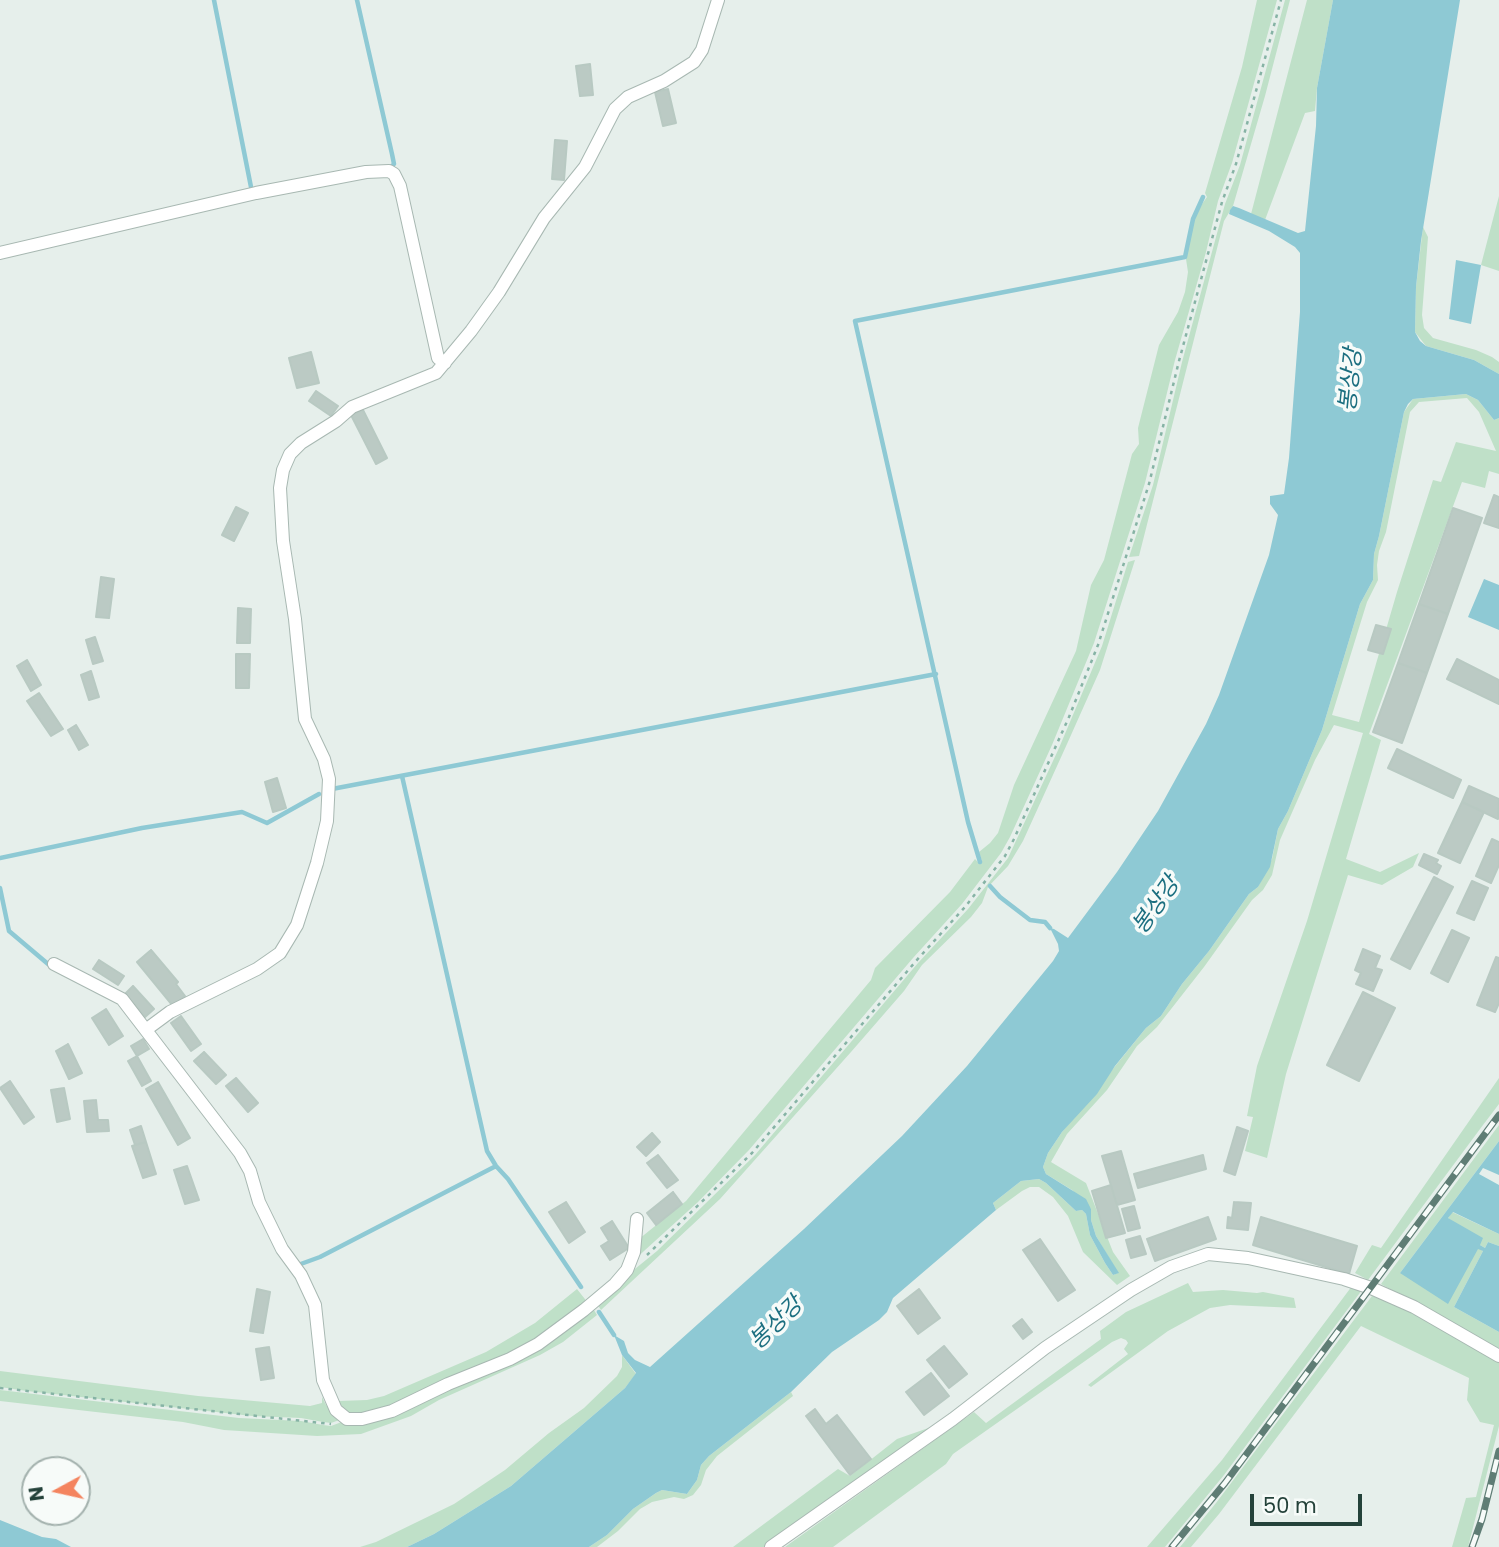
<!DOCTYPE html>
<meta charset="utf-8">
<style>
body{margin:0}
#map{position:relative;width:1499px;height:1547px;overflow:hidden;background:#e6efeb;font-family:Poppins,sans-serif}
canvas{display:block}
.north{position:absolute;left:21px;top:1456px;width:70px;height:70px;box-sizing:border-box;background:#f7fbf9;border:2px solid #a3b1ad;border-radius:50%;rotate:262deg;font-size:19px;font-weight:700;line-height:28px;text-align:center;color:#24423a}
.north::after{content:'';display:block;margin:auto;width:24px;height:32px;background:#f4845f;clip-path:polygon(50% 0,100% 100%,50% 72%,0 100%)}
.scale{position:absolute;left:1250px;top:1494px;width:112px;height:32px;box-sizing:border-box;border:4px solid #24423a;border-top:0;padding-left:9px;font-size:21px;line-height:24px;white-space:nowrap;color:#24423a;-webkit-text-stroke:5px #f7fbf9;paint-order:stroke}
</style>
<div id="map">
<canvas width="1499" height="1547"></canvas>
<div class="north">N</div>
<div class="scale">50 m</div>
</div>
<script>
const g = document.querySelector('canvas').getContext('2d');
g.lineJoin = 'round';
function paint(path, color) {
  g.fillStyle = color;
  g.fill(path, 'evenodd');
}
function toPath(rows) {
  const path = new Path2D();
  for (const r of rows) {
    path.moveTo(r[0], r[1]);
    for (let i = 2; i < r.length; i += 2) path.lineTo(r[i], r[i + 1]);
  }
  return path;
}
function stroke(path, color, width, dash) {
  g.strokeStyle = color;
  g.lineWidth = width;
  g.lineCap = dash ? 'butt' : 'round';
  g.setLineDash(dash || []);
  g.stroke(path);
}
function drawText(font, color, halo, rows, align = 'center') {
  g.font = font + ' Poppins,"Noto Sans KR",sans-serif';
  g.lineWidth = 7;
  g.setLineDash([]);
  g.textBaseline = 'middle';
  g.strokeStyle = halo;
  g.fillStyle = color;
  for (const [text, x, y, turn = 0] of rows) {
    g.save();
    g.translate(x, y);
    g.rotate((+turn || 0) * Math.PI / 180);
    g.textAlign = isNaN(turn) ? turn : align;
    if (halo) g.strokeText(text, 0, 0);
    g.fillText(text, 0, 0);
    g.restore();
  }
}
paint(toPath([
 [1257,0,1277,0,1232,163,1218,201,1206,252,1175,360,1145,483,1094,643,1052,745,1010,837,1001,853,962,904,913,958,749,1150,698,1202,633,1261,639,1239,686,1201,871,980,875,968,950,892,975,859,980,864,982,861,979,852,990,843,998,833,1014,785,1076,651,1091,585,1104,560,1132,454,1139,444,1138,428,1159,345,1178,312,1185,292,1188,272,1186,259,1194,221,1197,211,1207,197,1205,193,1242,67],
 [1285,0,1290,0,1265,96,1233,206,1224,221,1139,556,1129,557,1153,485,1182,362,1225,204,1240,165],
 [1307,0,1333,0,1317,88,1315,111,1305,113,1265,220,1251,214],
 [1499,196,1499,271,1481,265],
 [1423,227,1428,237,1422,315,1424,328,1433,338,1476,350,1492,357,1499,362,1499,374,1474,360,1426,346,1415,332,1416,287],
 [1466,394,1478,400,1494,420,1499,418,1499,474,1489,471,1485,488,1462,482,1369,734,1381,740,1346,859,1380,872,1419,853,1413,867,1382,885,1348,875,1286,1074,1267,1158,1245,1151,1253,1117,1247,1116,1257,1066,1307,921,1363,733,1334,725,1315,760,1280,840,1272,875,1263,890,1252,900,1204,967,1157,1027,1137,1046,1107,1090,1067,1134,1051,1162,1086,1183,1113,1252,1130,1276,1117,1285,1083,1252,1068,1216,1053,1197,1039,1187,1030,1187,1022,1191,996,1210,993,1203,1021,1181,1039,1179,1046,1183,1076,1211,1082,1210,1086,1214,1090,1235,1105,1263,1113,1275,1118,1273,1096,1236,1091,1220,1091,1209,1072,1190,1046,1174,1043,1167,1048,1153,1062,1132,1146,1028,1161,1016,1182,984,1209,951,1249,894,1258,887,1272,859,1278,829,1288,811,1322,730,1360,604,1373,580,1374,554,1379,536,1404,412,1413,399],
 [1467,398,1479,412,1496,451,1456,442,1441,482,1433,480,1397,592,1359,722,1332,715,1367,602,1378,580,1377,565,1379,551,1386,532,1410,412,1419,402],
 [1135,560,1100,670,1067,744,1023,841,1008,866,988,887,982,903,971,917,922,965,904,991,851,1052,720,1199,601,1310,597,1304,630,1273,657,1251,755,1155,918,963,968,909,1008,858,1059,748,1086,684,1102,646,1128,562],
 [1499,1078,1499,1104,1483,1125,1368,1280,1355,1273,1372,1245,1381,1248],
 [1499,1125,1499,1141,1400,1273,1478,1248,1483,1251,1454,1307,1499,1332,1499,1351,1381,1284],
 [1452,1212,1499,1234,1499,1246,1488,1242,1485,1248,1480,1245,1448,1218],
 [1188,1283,1193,1292,1223,1290,1257,1293,1263,1292,1294,1298,1296,1308,1230,1305,1210,1308,1168,1331,1091,1387,1088,1385,1128,1354,1124,1349,1128,1343,1126,1340,1121,1338,1112,1342,953,1454,946,1464,833,1547,785,1547,974,1412,986,1423,1101,1339,1100,1331,1126,1312],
 [1352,1286,1362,1290,1224,1475,1165,1547,1147,1547,1222,1460],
 [577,1289,588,1303,537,1341,391,1408,348,1416,335,1404,338,1401,367,1400,384,1396,486,1352,535,1323],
 [1372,1296,1409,1310,1499,1362,1499,1426,1468,1547,1452,1547,1466,1498,1476,1497,1494,1425,1480,1422,1467,1400,1469,1378,1361,1326,1219,1514,1191,1547,1180,1547,1216,1503],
 [592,1307,597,1315,563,1342,540,1355,439,1400,411,1416,361,1434,317,1436,224,1430,183,1422,0,1401,0,1390,239,1418,301,1421,323,1425,331,1426,347,1420,363,1421,511,1361],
 [622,1355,636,1374,625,1388,511,1486,434,1534,407,1547,360,1547,376,1542,454,1504,505,1470,549,1433,584,1408,617,1376,622,1367],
 [0,1371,198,1396,310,1406,322,1403,322,1397,326,1405,342,1419,331,1423,323,1422,301,1418,252,1416,27,1391,0,1387],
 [791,1392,793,1396,717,1456,706,1470,701,1485,693,1495,684,1499,674,1497,652,1502,640,1509,618,1531,597,1547,589,1547,607,1535,633,1509,656,1493,662,1490,687,1494,697,1480,701,1465,709,1456],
 [937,1425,765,1547,733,1547,838,1469,850,1476,897,1439]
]), '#bfe0c8');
paint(toPath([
 [1333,0,1460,0,1421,241,1416,287,1415,332,1420,341,1426,346,1474,360,1499,374,1499,418,1494,420,1478,400,1466,394,1413,399,1408,404,1404,412,1379,536,1374,554,1373,580,1360,604,1322,730,1288,811,1278,829,1270,867,1258,887,1249,894,1209,951,1182,984,1161,1016,1146,1028,1115,1066,1097,1094,1062,1132,1048,1153,1043,1167,1046,1174,1086,1199,1091,1209,1091,1220,1096,1236,1119,1273,1113,1275,1105,1263,1090,1235,1086,1214,1082,1210,1076,1211,1046,1183,1039,1179,1021,1181,993,1203,996,1210,893,1298,887,1312,879,1320,832,1352,791,1392,709,1456,701,1465,697,1480,687,1494,662,1490,656,1493,633,1509,607,1535,589,1547,407,1547,434,1534,511,1486,625,1388,636,1373,622,1355,614,1335,624,1341,628,1353,635,1360,650,1367,804,1229,902,1136,967,1066,1053,961,1059,951,1058,944,1050,928,1054,929,1068,938,1117,872,1158,811,1206,724,1219,695,1269,555,1278,515,1270,504,1270,496,1284,494,1289,458,1300,312,1300,253,1295,247,1269,231,1229,214,1230,210,1233,206,1239,208,1298,233,1305,231,1316,126,1317,88],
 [1456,260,1481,265,1471,324,1449,319],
 [1484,579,1499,585,1499,630,1468,617],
 [1499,1141,1499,1175,1483,1168,1479,1174,1499,1185,1499,1234,1453,1212,1448,1218,1483,1238,1480,1245,1485,1248,1488,1242,1499,1246,1499,1332,1454,1307,1483,1251,1478,1249,1448,1304,1400,1273],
 [0,1520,42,1537,56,1539,71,1547,0,1547]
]), '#8ec9d4');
stroke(toPath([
 [214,0,251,187],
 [357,0,392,154,394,164,390,168],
 [402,776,487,1151,496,1166,508,1179,581,1287],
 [332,789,936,674],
 [0,858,142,828,242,812,267,823,319,794],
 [980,862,968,822,855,321,1185,257,1193,219,1203,197],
 [990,886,1000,897,1030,920,1045,922,1050,928],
 [0,888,9,931,48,964],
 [298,1265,320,1257,496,1166],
 [599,1312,614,1335]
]), '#8ec9d4', 4.5);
const building = toPath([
 [590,64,593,95,580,96,576,66,590,64],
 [668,89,676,123,663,126,655,92,668,89],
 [555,140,567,141,564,180,552,179,555,140],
 [311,352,319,383,297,388,289,358,311,352],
 [316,391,338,406,331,416,309,401,316,391],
 [363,410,387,458,376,464,351,415,363,410],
 [1494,495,1499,497,1499,528,1484,523,1494,495],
 [236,507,248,513,234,541,222,535,236,507],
 [1453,508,1482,518,1448,614,1419,604,1453,508],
 [101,577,114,579,109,618,96,617,101,577],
 [1419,604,1448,614,1427,673,1398,663,1419,604],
 [238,608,251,609,250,643,237,643,238,608],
 [1376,625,1391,629,1383,654,1368,650,1376,625],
 [95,637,103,661,93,664,86,640,95,637],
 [236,654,250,654,249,688,236,688,236,654],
 [1457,659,1499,680,1499,704,1447,679,1457,659],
 [27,660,41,685,31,691,17,666,27,660],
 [1398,663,1427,673,1402,743,1373,732,1398,663],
 [91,671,99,697,89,700,81,675,91,671],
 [39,693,63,729,51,736,27,701,39,693],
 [76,725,88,745,79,750,68,730,76,725],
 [1397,749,1461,780,1453,798,1388,768,1397,749],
 [277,778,286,808,273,812,265,782,277,778],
 [1469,786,1499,799,1498,819,1462,802,1469,786],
 [1462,802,1484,812,1460,863,1438,853,1462,802],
 [1492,839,1499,842,1499,865,1491,883,1476,876,1492,839],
 [1424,854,1438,860,1436,863,1441,866,1437,874,1419,865,1424,854],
 [1434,877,1453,887,1410,969,1391,959,1434,877],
 [1472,881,1488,888,1474,920,1457,913,1472,881],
 [1452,930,1469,938,1448,982,1431,973,1452,930],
 [1363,949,1380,956,1375,968,1382,970,1373,991,1356,984,1361,973,1355,970,1363,949],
 [151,950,178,982,176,984,185,996,173,1006,137,962,151,950],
 [1496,957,1499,958,1499,1003,1495,1012,1477,1005,1496,957],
 [99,960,124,976,118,985,93,969,99,960],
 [133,986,154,1009,145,1017,125,994,133,986],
 [1363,992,1395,1008,1359,1081,1327,1065,1363,992],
 [106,1009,123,1036,109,1045,92,1018,106,1009],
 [181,1016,201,1044,191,1051,171,1023,181,1016],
 [143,1039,149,1049,137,1056,131,1046,143,1039],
 [68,1044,82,1073,69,1079,56,1051,68,1044],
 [204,1052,226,1075,216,1084,194,1061,204,1052],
 [137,1056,151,1081,142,1086,128,1061,137,1056],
 [236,1078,258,1103,248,1112,226,1086,236,1078],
 [10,1081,34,1117,24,1124,0,1088,10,1081],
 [158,1082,190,1138,178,1145,146,1089,158,1082],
 [64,1088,70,1119,57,1122,51,1090,64,1088],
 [96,1100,98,1120,108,1120,109,1131,87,1132,84,1101,96,1100],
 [141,1126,146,1142,135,1145,130,1130,141,1126],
 [1237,1127,1248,1131,1235,1175,1224,1171,1237,1127],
 [652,1133,660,1142,646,1156,637,1147,652,1133],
 [146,1142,156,1174,143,1178,132,1146,146,1142],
 [1121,1151,1135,1200,1117,1205,1102,1156,1121,1151],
 [658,1155,678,1180,667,1188,647,1163,658,1155],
 [1203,1155,1206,1169,1138,1188,1134,1174,1203,1155],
 [187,1166,199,1200,185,1204,174,1170,187,1166],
 [1111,1185,1125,1233,1106,1238,1092,1191,1111,1185],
 [673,1192,682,1204,656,1225,647,1213,673,1192],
 [566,1202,585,1232,569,1243,549,1212,566,1202],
 [1234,1202,1251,1203,1248,1230,1227,1228,1228,1217,1232,1218,1234,1202],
 [1134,1206,1140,1228,1128,1231,1122,1209,1134,1206],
 [1208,1217,1216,1239,1155,1261,1147,1239,1208,1217],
 [1261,1217,1357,1246,1349,1274,1253,1245,1261,1217],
 [612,1221,629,1248,610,1260,601,1246,609,1241,601,1228,612,1221],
 [1140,1236,1146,1254,1131,1258,1126,1240,1140,1236],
 [1040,1239,1075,1290,1058,1301,1023,1250,1040,1239],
 [257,1289,270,1292,263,1333,250,1331,257,1289],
 [919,1289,940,1318,918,1334,897,1306,919,1289],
 [1022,1319,1032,1332,1023,1339,1013,1326,1022,1319],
 [944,1346,967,1374,949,1388,927,1360,944,1346],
 [269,1347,274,1378,261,1380,256,1349,269,1347],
 [931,1373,949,1396,924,1415,906,1392,931,1373],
 [815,1409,826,1424,837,1415,871,1459,850,1475,806,1416,815,1409]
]);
paint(building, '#bbcac4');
stroke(building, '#b8c9c2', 2);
const street = toPath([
 [0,253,256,193,366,172,389,171,394,174,400,186,438,358,445,363],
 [54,964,122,999,240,1153,250,1171,259,1202,282,1249,301,1275,315,1305,323,1380,336,1410,347,1419,362,1419,392,1411,448,1384,510,1359,538,1344,584,1310,615,1284,627,1270,634,1252,637,1219],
 [147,1029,170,1012,257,969,280,953,297,925,317,863,327,821,329,779,324,759,305,719,295,619,283,541,280,488,283,470,290,454,301,443,336,421,352,407,436,373,471,331,499,292,544,218,585,167,615,109,628,97,664,81,694,62,702,50,718,0],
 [771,1547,953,1419,1045,1348,1131,1290,1171,1267,1208,1254,1248,1258,1344,1279,1371,1288,1414,1307,1499,1356]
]);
stroke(street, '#a8b8b2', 14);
stroke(toPath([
 [647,1255,752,1153,916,961,965,907,1005,856,1014,839,1069,717,1098,645,1149,484,1179,361,1222,202,1236,164,1281,0],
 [0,1388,331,1424]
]), '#86b3a5', 2.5, [3.5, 5]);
stroke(street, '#fff', 12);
const rail = toPath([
 [1172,1547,1225,1483,1499,1115],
 [1472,1547,1482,1519,1499,1451]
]);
stroke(rail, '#5f7d75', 7);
stroke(rail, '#f7fbf9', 4.5, [13]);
drawText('italic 23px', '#1c6f80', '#f7fbf9', [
 ["봉상강",1352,380,-84],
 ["봉상강",1157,906,-55],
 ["봉상강",777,1324,-44]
]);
</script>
